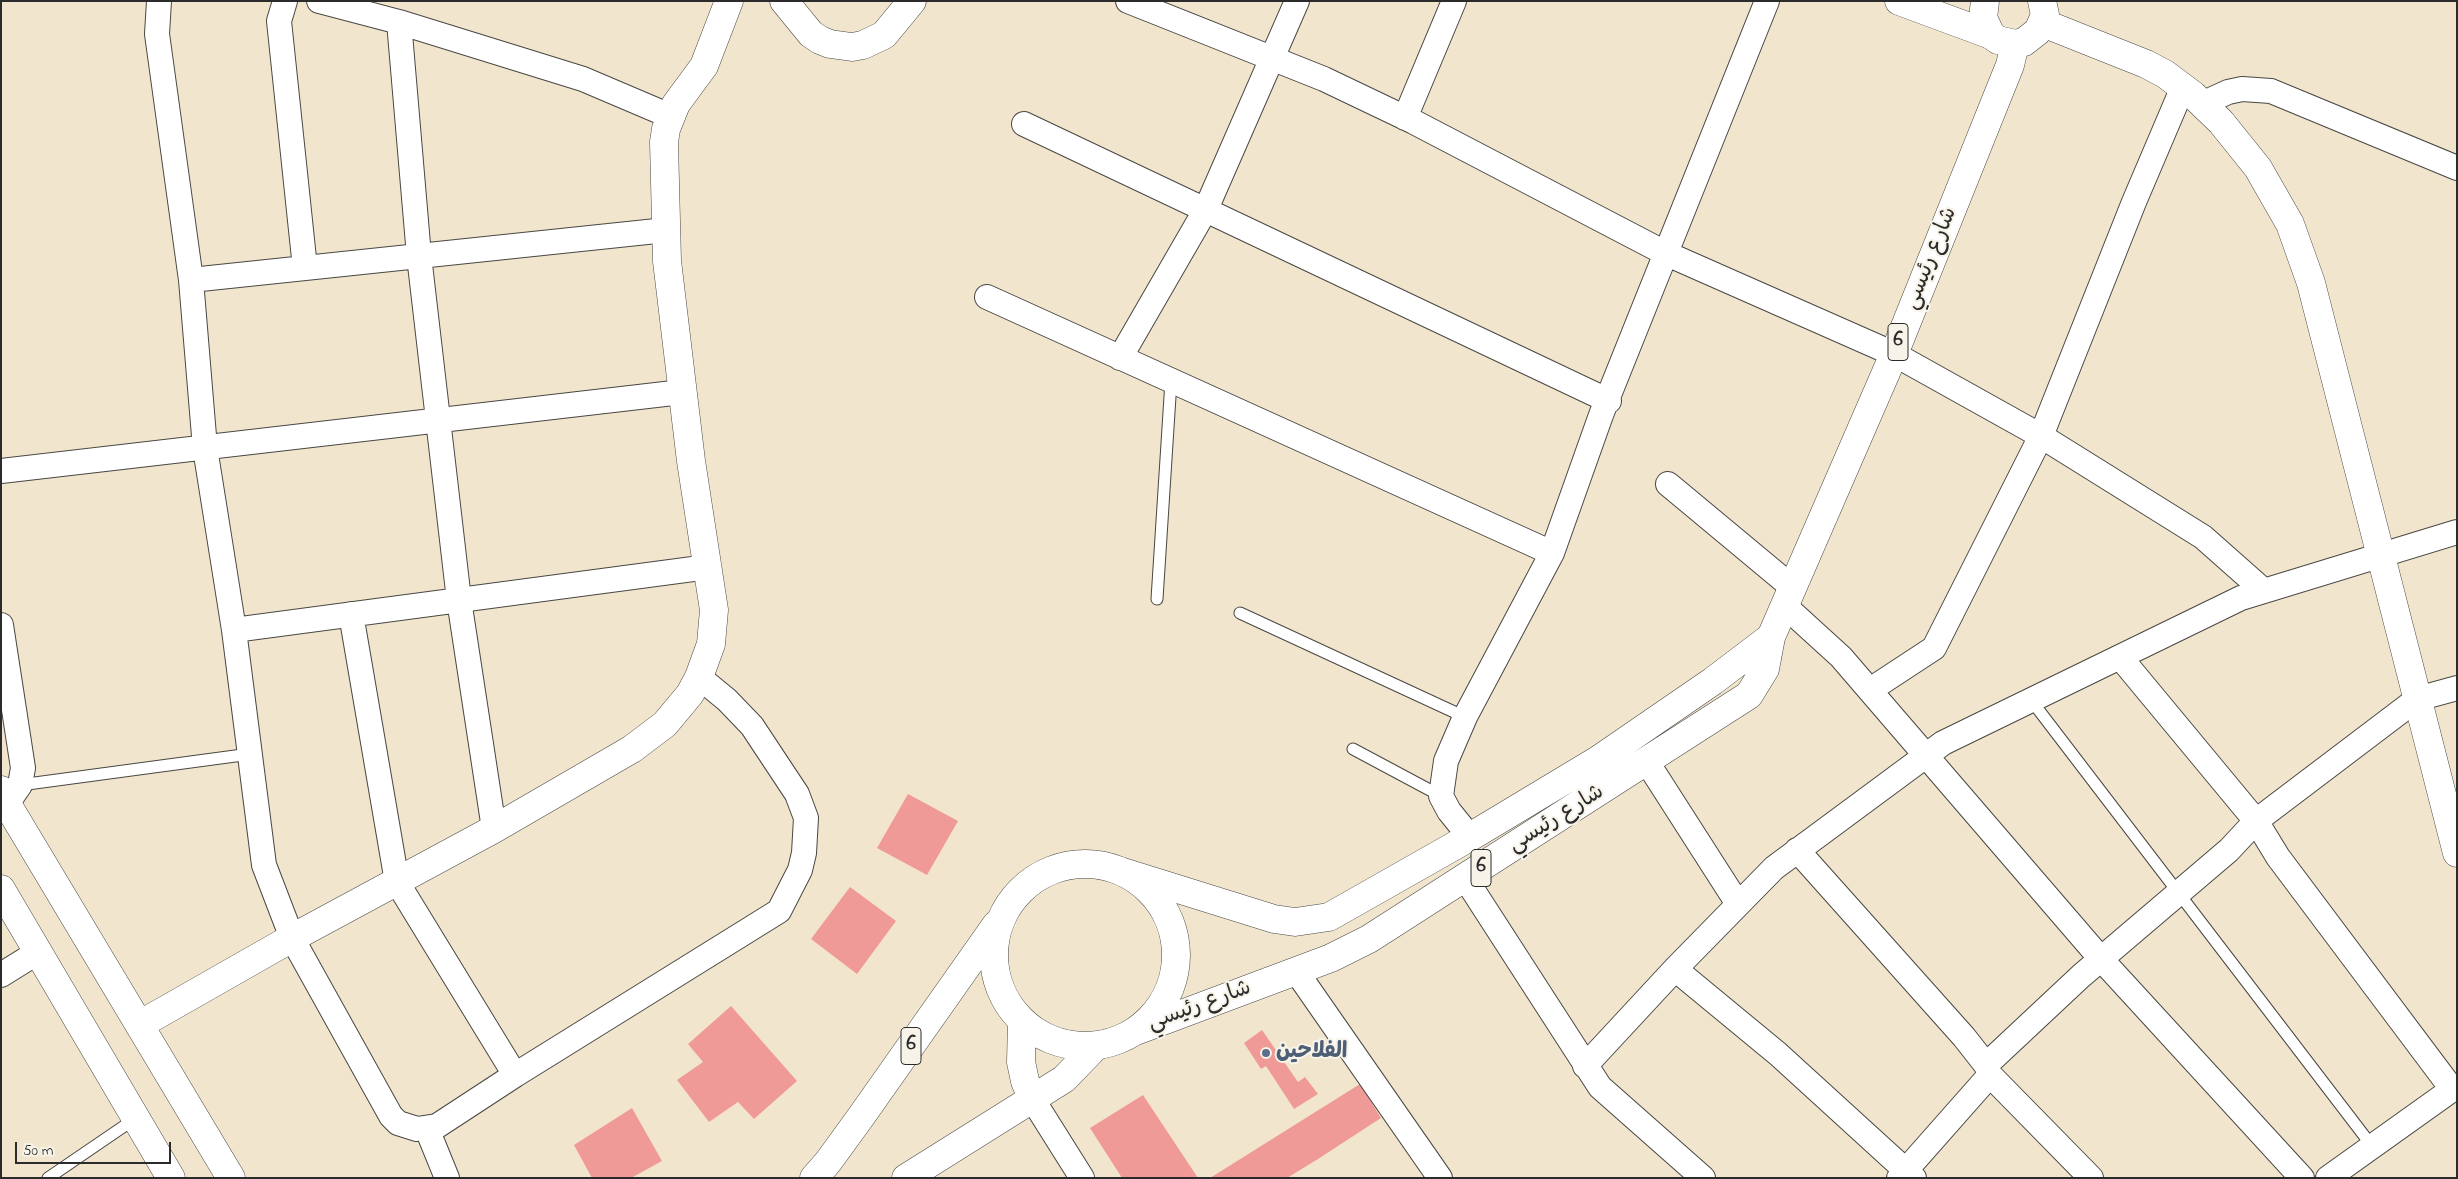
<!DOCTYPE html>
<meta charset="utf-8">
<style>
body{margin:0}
#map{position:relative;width:2458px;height:1179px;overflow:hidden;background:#f1e6cd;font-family:"Indie Flower",sans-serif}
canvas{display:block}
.frame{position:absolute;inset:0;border:2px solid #2b2b2b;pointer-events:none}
.scale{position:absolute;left:15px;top:1142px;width:156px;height:22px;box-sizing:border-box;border:2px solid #2b2b2b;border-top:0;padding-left:6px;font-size:15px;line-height:18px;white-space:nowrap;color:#2b2b2b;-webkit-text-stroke:4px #f7f3e8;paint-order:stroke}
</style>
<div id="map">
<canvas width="2458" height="1179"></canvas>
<div class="frame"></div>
<div class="scale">50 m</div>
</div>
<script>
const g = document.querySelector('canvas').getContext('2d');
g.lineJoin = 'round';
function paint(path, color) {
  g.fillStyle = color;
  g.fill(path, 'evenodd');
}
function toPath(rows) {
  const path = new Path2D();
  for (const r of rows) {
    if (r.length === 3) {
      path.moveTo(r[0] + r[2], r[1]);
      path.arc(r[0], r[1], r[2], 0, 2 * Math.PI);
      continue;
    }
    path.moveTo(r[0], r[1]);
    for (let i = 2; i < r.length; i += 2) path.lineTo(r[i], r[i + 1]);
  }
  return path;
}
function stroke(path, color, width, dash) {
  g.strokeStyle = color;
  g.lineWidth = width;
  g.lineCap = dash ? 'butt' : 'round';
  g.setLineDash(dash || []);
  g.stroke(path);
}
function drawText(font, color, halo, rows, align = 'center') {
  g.font = font + ' "Indie Flower","Playpen Sans Arabic",sans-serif';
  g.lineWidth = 4;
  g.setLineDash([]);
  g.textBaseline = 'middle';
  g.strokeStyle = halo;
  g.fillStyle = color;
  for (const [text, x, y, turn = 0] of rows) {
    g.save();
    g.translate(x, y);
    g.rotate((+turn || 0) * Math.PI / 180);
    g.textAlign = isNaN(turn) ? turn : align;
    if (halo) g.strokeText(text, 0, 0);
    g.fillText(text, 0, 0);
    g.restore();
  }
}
paint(toPath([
 [908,794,958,821,927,875,877,848],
 [850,887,896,921,857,974,811,939],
 [731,1006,797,1081,754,1119,738,1102,709,1122,677,1080,703,1062,688,1044],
 [1262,1030,1298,1082,1305,1077,1318,1094,1294,1109,1266,1066,1261,1069,1244,1043],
 [1360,1084,1381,1118,1318,1159,1287,1178,1210,1178],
 [1143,1095,1198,1178,1122,1178,1090,1128],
 [632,1108,662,1161,631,1178,592,1178,574,1145]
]), '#f09a98');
const service = toPath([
 [1157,599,1171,381],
 [1240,613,1465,717],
 [2031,700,2372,1146],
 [1353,749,1441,796],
 [20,785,250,754],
 [48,1178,136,1118]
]);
const minor = toPath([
 [159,1,157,34,191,280,205,448,234,630,264,865,292,938,391,1116,398,1123,417,1129,437,1126,515,1075,779,911,800,870,804,853,806,818,797,794,752,726,727,700,699,677],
 [285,1,279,21,305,268],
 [319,1,399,22,583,79,670,116],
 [1128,1,1324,79,1414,122,1665,253,1894,354,2041,436,2203,537,2264,591],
 [399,22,419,256,459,600,494,829],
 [2202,104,2228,92,2242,89,2271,91,2457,168],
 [1405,118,1454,1],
 [1024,124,1609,401],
 [191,280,666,230],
 [987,297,1552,553],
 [1120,358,1206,209,1297,1],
 [1,471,682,392],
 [1668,484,1793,588],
 [1785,606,1841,657,2101,959,2302,1178],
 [351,614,397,882,515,1075],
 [1,625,23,768,20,785,7,804],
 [234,630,708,567],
 [2120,657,2256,821,2278,857,2452,1089],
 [1870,690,1934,648,2041,436,2134,202,2183,87],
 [1647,762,1738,904],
 [1470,837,1449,811,1441,796,1446,761,1465,717,1552,553,1601,415,1767,1],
 [1797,850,1964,1037,1986,1065,1990,1075,2091,1178],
 [1465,878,1600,1087,1703,1178],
 [1675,969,1778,1054,1914,1178],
 [1296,971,1440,1178],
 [1,975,38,952],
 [1986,1065,2081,976,2229,850,2256,821,2417,699,2457,688],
 [1585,1066,1675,969,1774,868,1943,743,2241,598,2457,532],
 [1033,1100,1082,1178],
 [427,1129,447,1178],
 [1899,1178,1990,1075],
 [2328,1178,2457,1086]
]);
const tertiary = toPath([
 [784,1,811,34,820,40,830,44,852,47,863,45,884,35,912,1],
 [1899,1,1991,35],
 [2043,23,2146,64,2165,74,2193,95,2221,122,2258,168,2290,224,2311,283,2457,853],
 [141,1024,292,938,494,829,632,749,665,724,690,694,699,677,711,644,714,610,691,461,667,261,664,142,666,129,676,104,704,66,729,1]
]);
const secondary = toPath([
 [1,790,7,804,231,1178],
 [1,889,171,1178]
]);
const trunk = toPath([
 [1985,1,1983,18,1991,35,1998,40,2015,44,2024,42,2038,31,2045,15,2042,1],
 [1085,955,91],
 [1120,871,1274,919,1295,922,1329,917,1470,837,1598,760,1713,681,1771,637],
 [1022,1022,1021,1062,1025,1081,1033,1100],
 [1136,1031,1331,958,1369,939,1749,695,1765,669,1771,637,1894,354,2010,65,2015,44],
 [814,1178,828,1162,860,1118,996,925],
 [906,1178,1064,1079,1096,1046]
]);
stroke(service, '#494743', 13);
stroke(minor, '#494743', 26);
stroke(tertiary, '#494743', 29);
stroke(secondary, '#494743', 29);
stroke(trunk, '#494743', 29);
stroke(service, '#fff', 11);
stroke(minor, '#fff', 24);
stroke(tertiary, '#fff', 28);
stroke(secondary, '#fff', 28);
stroke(trunk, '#fff', 28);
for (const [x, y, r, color] of [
 [1266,1053,5,"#5c6f8a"]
]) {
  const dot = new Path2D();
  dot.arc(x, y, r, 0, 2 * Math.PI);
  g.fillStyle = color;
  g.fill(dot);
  stroke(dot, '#f7f3e8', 2);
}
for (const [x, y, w] of [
 [1898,342,20],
 [1481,868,20],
 [911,1046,20]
]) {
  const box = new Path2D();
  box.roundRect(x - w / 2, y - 18.5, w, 37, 4);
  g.fillStyle = '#f7f3e8';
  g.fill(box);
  stroke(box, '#2b2b2b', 1);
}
drawText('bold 21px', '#2b2b2b', null, [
 ["6",1898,342],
 ["6",1481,868],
 ["6",911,1046]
]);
drawText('22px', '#2b2b2b', '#f7f3e8', [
 ["شارع رئيسي",1932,259,-68],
 ["شارع رئيسي",1557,820,-32],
 ["شارع رئيسي",1200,1007,-20]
]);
drawText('bold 22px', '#4e5e75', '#f7f3e8', [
 ["الفلاحين",1276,1053]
], 'left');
</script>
